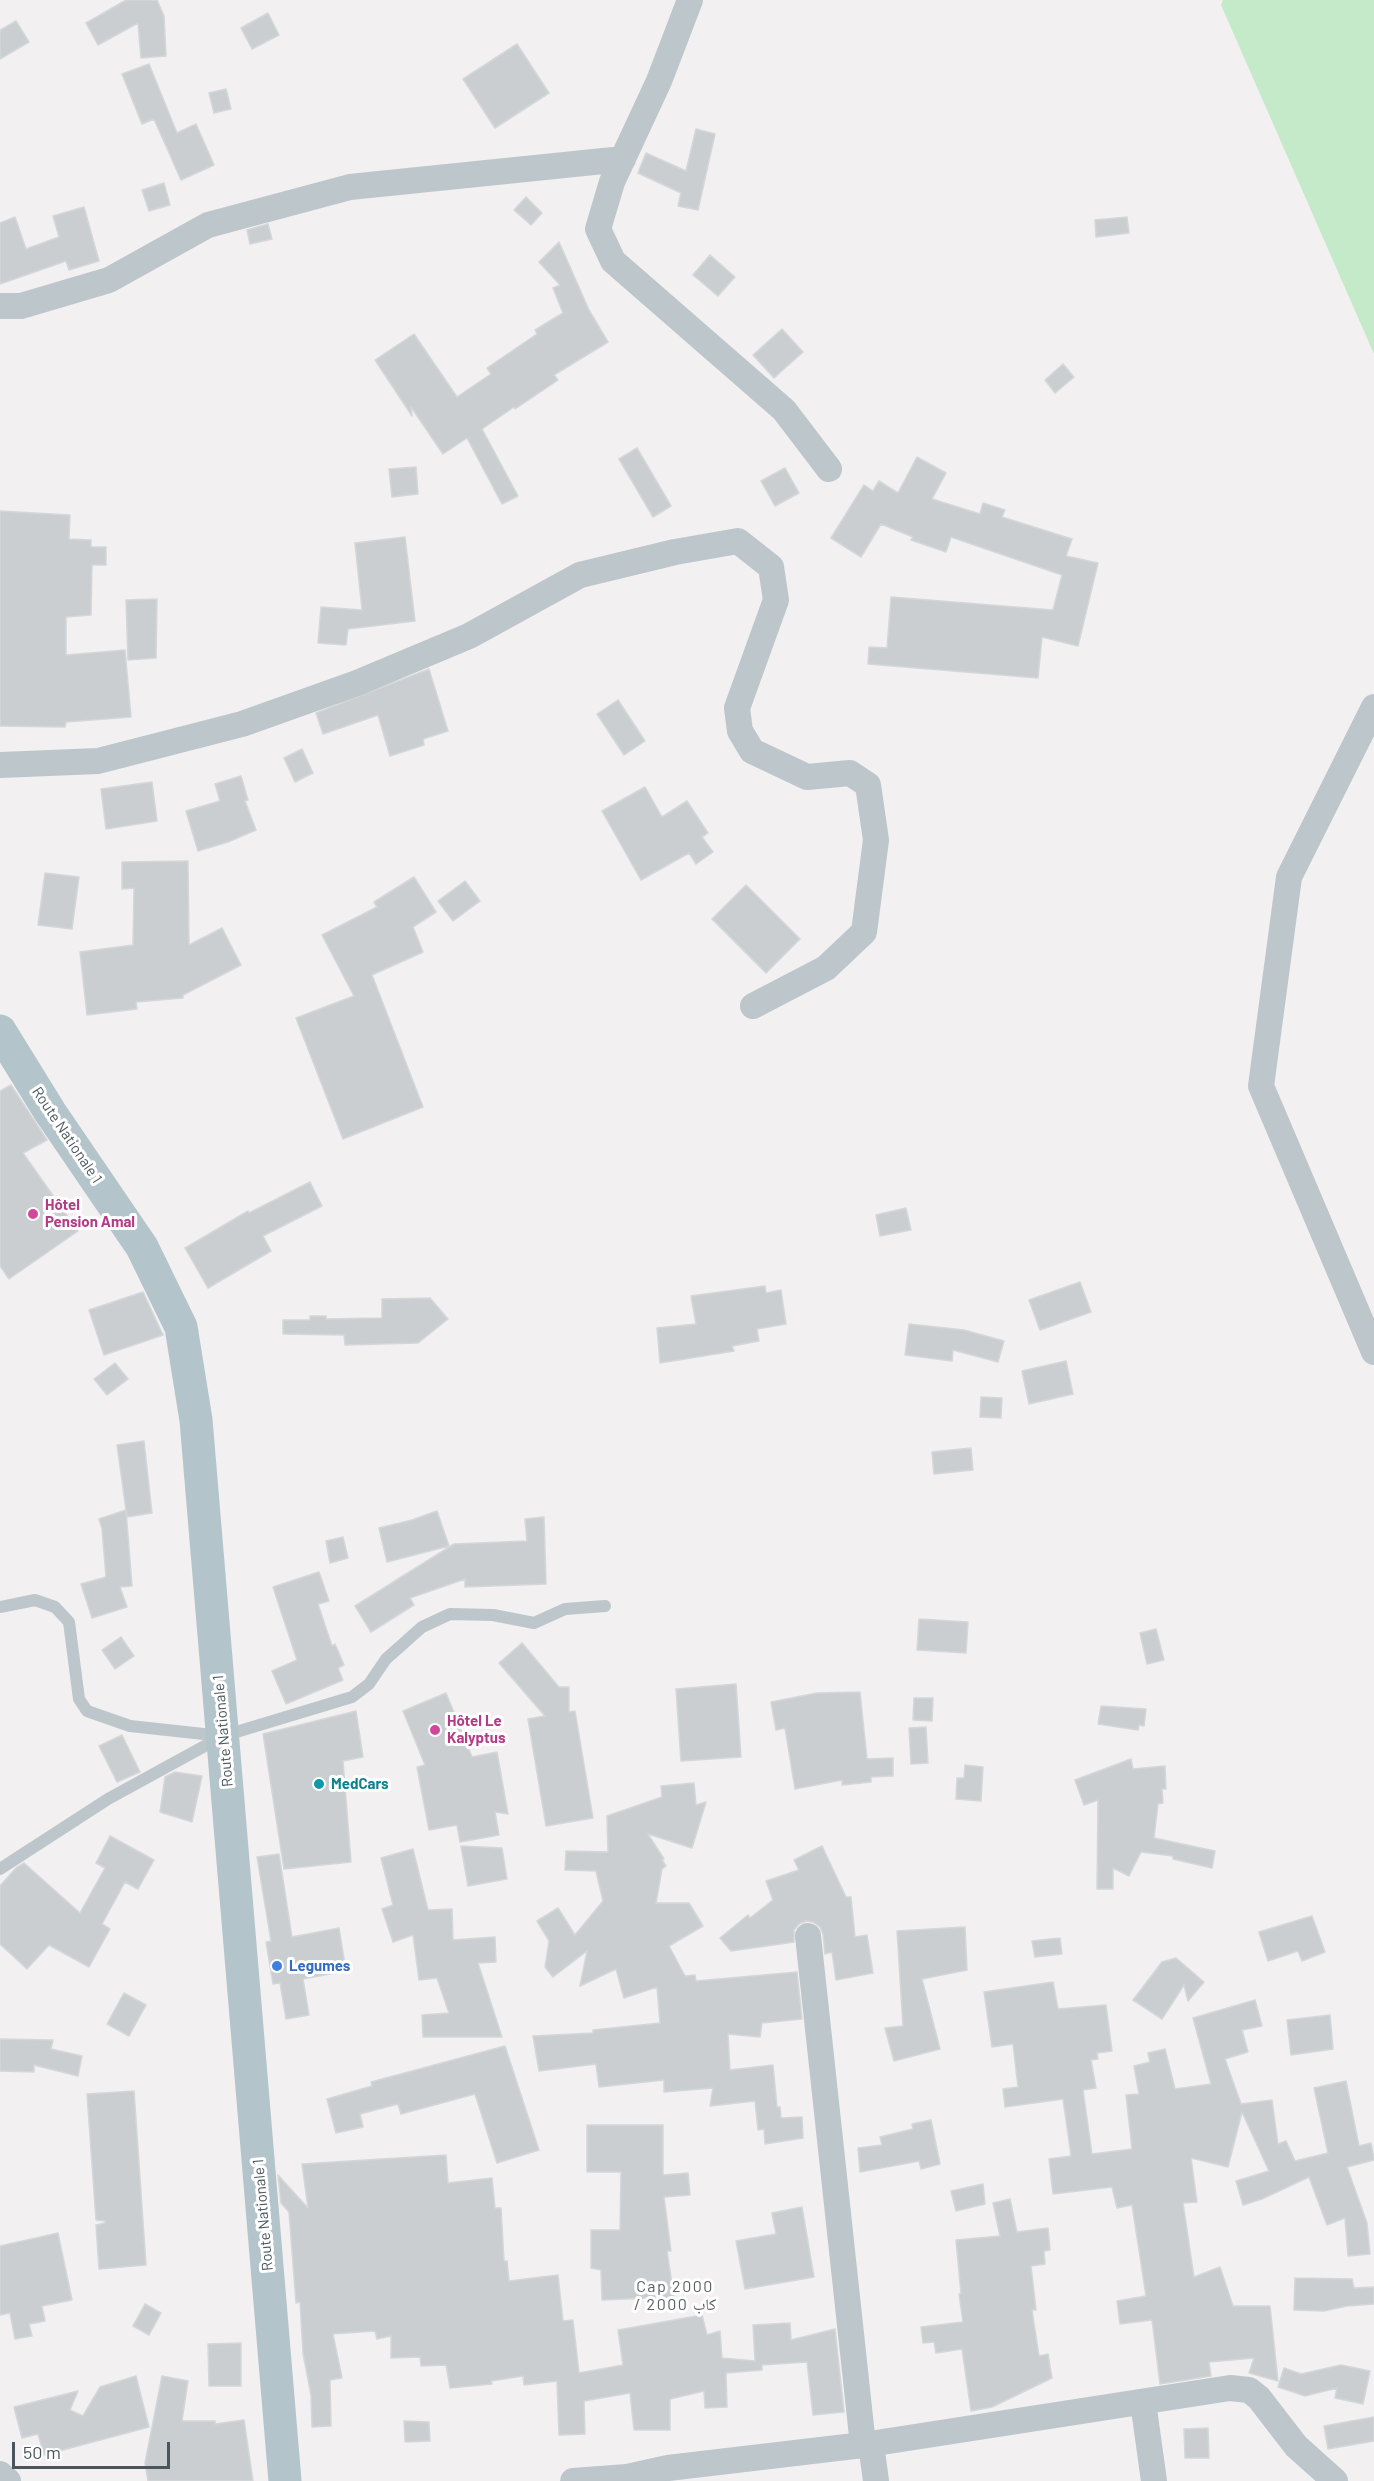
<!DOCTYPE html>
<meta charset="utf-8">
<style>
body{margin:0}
#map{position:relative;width:1374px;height:2481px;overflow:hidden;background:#f2f0f0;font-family:Barlow,sans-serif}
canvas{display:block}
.scale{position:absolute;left:12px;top:2442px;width:158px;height:27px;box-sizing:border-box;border:3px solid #4a565b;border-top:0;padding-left:8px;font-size:18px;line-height:21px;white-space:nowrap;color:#4a565b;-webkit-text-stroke:4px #fff;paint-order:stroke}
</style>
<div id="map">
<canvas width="1374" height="2481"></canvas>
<div class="scale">50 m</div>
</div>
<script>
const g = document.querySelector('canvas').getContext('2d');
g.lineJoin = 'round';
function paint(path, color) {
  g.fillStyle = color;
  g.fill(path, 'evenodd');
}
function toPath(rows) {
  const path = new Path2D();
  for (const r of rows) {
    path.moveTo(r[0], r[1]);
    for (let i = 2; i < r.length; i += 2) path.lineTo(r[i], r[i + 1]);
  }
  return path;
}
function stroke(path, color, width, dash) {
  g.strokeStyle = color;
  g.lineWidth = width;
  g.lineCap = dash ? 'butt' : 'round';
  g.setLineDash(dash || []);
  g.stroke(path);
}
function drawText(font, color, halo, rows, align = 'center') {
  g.font = font + ' Barlow,"Noto Naskh Arabic",sans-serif';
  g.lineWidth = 6;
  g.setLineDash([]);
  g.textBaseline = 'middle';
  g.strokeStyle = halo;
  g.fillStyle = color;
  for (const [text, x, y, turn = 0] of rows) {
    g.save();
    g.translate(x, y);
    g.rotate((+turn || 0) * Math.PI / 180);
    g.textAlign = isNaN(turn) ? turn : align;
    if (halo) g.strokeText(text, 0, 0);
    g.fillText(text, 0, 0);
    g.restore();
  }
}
paint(toPath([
 [1223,0,1374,0,1374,354,1221,5]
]), '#c4eaca');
const building = toPath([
 [126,0,157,0,164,16,166,56,141,58,138,23,98,45,86,23,126,0],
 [268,13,279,35,252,49,241,28,268,13],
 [16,21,29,42,0,59,0,30,16,21],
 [517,44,549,93,495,128,463,79,517,44],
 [149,64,177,133,196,124,214,165,181,180,154,119,142,124,122,74,149,64],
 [226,89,231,109,214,113,209,93,226,89],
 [696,129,715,134,698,210,678,206,681,193,638,173,646,153,686,171,696,129],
 [164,183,170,205,149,211,142,190,164,183],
 [526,197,542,213,531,225,514,210,526,197],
 [84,207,99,261,69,270,66,261,0,284,0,223,15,217,26,249,59,237,53,216,84,207],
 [1127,217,1129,233,1096,237,1095,220,1127,217],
 [268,224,272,239,250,244,247,230,268,224],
 [559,242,589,310,608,342,554,375,558,380,515,409,514,407,482,429,518,496,502,504,467,438,443,454,411,407,412,416,375,360,414,334,457,397,491,374,487,368,537,334,535,330,563,313,553,288,560,285,539,262,559,242],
 [710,255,735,277,718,296,693,275,710,255],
 [782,329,803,352,774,378,753,355,782,329],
 [1063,364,1074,377,1055,393,1045,380,1063,364],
 [637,448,671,506,653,517,619,459,637,448],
 [917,457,946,473,932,499,980,514,983,503,1005,510,1002,517,1072,539,1066,556,1098,563,1078,646,1042,637,1038,678,868,664,869,647,887,648,891,597,1053,610,1062,575,951,537,946,552,911,540,913,537,881,524,861,557,831,538,864,485,873,491,879,481,898,493,917,457],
 [416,467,418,494,392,497,389,469,416,467],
 [785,468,799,493,775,506,761,481,785,468],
 [0,511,70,515,69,539,91,540,91,547,106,547,106,565,92,565,91,615,66,617,66,655,125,650,131,717,66,722,65,727,0,726,0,511],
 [405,537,415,621,348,629,346,645,318,643,321,607,362,610,355,543,405,537],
 [157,599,156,658,128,660,126,600,157,599],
 [429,669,448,731,423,739,424,745,390,756,378,715,323,734,316,713,429,669],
 [618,700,645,741,624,755,597,714,618,700],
 [302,749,313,773,295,782,284,758,302,749],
 [241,776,248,800,245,801,256,830,228,842,198,851,186,811,220,801,215,784,241,776],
 [152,782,157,821,106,829,101,789,152,782],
 [645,787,662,817,687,801,708,833,702,837,713,852,696,864,689,853,641,880,602,811,645,787],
 [188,861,189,945,222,928,241,965,183,995,183,998,136,1002,137,1009,87,1015,80,952,133,945,134,888,122,889,122,862,188,861],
 [45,873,79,877,72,929,38,925,45,873],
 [414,877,436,912,413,927,423,952,372,975,423,1107,343,1139,296,1018,354,996,322,935,377,907,374,902,414,877],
 [465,881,480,901,453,921,438,901,465,881],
 [746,885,800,939,766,973,712,919,746,885],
 [11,1085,47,1140,23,1153,78,1231,9,1279,0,1266,0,1091,11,1085],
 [310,1182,322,1206,263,1236,271,1251,208,1288,185,1248,248,1211,249,1213,310,1182],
 [906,1208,911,1230,880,1236,876,1215,906,1208],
 [1080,1282,1091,1312,1040,1330,1029,1300,1080,1282],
 [765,1286,766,1293,781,1290,786,1324,757,1329,759,1341,732,1346,734,1351,660,1363,657,1328,696,1324,691,1296,765,1286],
 [143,1292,163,1335,104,1355,89,1310,143,1292],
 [430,1298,448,1319,418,1343,345,1345,344,1335,283,1334,283,1320,310,1320,310,1316,326,1316,326,1319,382,1318,382,1299,430,1298],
 [909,1324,964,1330,1004,1341,998,1362,953,1350,952,1361,905,1355,909,1324],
 [1066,1361,1073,1394,1029,1404,1022,1371,1066,1361],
 [115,1363,128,1379,107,1395,94,1379,115,1363],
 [981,1397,1002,1398,1001,1418,980,1417,981,1397],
 [144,1441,152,1513,127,1517,117,1445,144,1441],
 [971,1448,973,1470,934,1474,932,1452,971,1448],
 [126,1510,132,1586,120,1587,127,1607,92,1618,81,1584,106,1577,102,1529,99,1519,126,1510],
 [437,1511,449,1546,387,1562,379,1528,412,1520,437,1511],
 [544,1517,546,1584,465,1587,465,1579,410,1598,414,1605,371,1632,355,1606,454,1544,527,1541,525,1519,544,1517],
 [343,1537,348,1558,330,1563,326,1541,343,1537],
 [319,1572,329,1601,318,1604,332,1646,335,1644,344,1665,338,1668,343,1680,286,1704,272,1671,297,1660,273,1587,319,1572],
 [919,1619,968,1622,966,1653,917,1650,919,1619],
 [1156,1629,1164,1660,1147,1664,1140,1633,1156,1629],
 [121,1637,134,1656,115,1669,102,1650,121,1637],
 [522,1643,559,1687,569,1687,569,1712,575,1711,593,1818,546,1826,528,1719,545,1716,499,1663,522,1643],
 [736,1684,741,1757,681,1761,676,1689,736,1684],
 [860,1692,867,1759,893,1758,893,1776,871,1777,871,1782,842,1785,842,1780,795,1789,785,1728,776,1730,771,1702,817,1693,860,1692],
 [446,1693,472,1757,497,1752,508,1814,495,1812,499,1835,460,1842,457,1825,429,1830,417,1767,425,1765,403,1711,446,1693],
 [914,1698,933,1698,932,1721,913,1720,914,1698],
 [1101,1706,1146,1709,1144,1726,1139,1725,1138,1730,1098,1724,1101,1706],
 [356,1711,363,1757,343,1761,351,1862,284,1869,263,1734,356,1711],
 [926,1727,928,1763,911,1764,909,1728,926,1727],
 [122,1735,140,1772,117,1782,99,1746,122,1735],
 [1131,1759,1133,1769,1165,1766,1166,1789,1162,1789,1163,1803,1158,1804,1154,1838,1215,1851,1212,1868,1173,1859,1173,1856,1141,1852,1129,1876,1113,1868,1113,1889,1097,1889,1098,1800,1084,1805,1075,1780,1131,1759],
 [965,1765,983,1767,981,1801,956,1799,957,1778,964,1778,965,1765],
 [175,1772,202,1776,192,1822,160,1812,165,1777,175,1772],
 [694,1783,696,1805,706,1802,692,1848,648,1834,664,1859,662,1860,666,1866,662,1869,656,1903,689,1903,703,1926,669,1946,685,1976,695,1975,696,1981,797,1972,802,2019,762,2023,760,2037,728,2034,730,2070,773,2065,777,2107,780,2107,781,2118,802,2117,803,2138,765,2144,764,2129,758,2130,755,2101,710,2106,713,2088,664,2092,664,2080,599,2087,596,2064,539,2071,533,2036,593,2033,593,2030,660,2023,657,1987,624,1998,616,1969,580,1986,587,1951,553,1977,545,1967,549,1941,537,1921,558,1908,575,1935,603,1901,596,1871,565,1870,566,1851,608,1852,607,1816,662,1797,661,1786,694,1783],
 [110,1836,154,1860,138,1889,125,1882,102,1924,110,1929,89,1967,49,1945,27,1969,0,1944,0,1886,16,1868,24,1863,80,1913,105,1868,96,1863,110,1836],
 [461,1846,502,1848,507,1879,468,1886,461,1846],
 [822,1846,846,1897,851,1897,855,1937,867,1935,873,1973,836,1980,832,1952,825,1954,823,1934,820,1927,813,1922,806,1921,799,1924,794,1930,794,1942,731,1951,720,1938,748,1915,750,1918,773,1900,766,1881,799,1870,794,1860,822,1846],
 [413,1849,428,1910,452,1909,453,1940,495,1937,496,1962,478,1963,502,2037,423,2037,422,2015,449,2013,437,1978,419,1980,413,1935,393,1942,382,1909,393,1905,381,1858,413,1849],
 [279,1854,292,1937,339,1928,346,1971,303,1979,309,2015,286,2019,280,1983,273,1984,266,1942,271,1941,257,1857,279,1854],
 [1312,1916,1325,1952,1302,1961,1298,1951,1268,1961,1259,1932,1312,1916],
 [965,1927,967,1970,922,1979,940,2049,894,2061,885,2028,903,2026,897,1931,965,1927],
 [1060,1938,1062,1954,1035,1957,1032,1941,1060,1938],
 [1176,1958,1204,1982,1188,2001,1184,1985,1162,2019,1133,2000,1162,1962,1176,1958],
 [1053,1982,1058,2009,1106,2005,1112,2051,1097,2053,1098,2059,1091,2060,1096,2088,1083,2090,1092,2154,1132,2149,1126,2095,1139,2094,1134,2066,1150,2062,1148,2053,1165,2049,1175,2089,1211,2084,1193,2018,1255,2000,1262,2026,1242,2030,1248,2052,1225,2059,1241,2104,1272,2100,1278,2144,1286,2141,1295,2161,1328,2153,1314,2088,1346,2081,1359,2146,1371,2143,1374,2158,1374,2160,1347,2167,1367,2223,1370,2254,1348,2256,1345,2218,1327,2225,1309,2177,1262,2199,1243,2205,1236,2181,1269,2171,1242,2112,1228,2167,1191,2158,1197,2202,1183,2203,1194,2277,1220,2267,1233,2306,1270,2306,1278,2381,1249,2373,1254,2358,1209,2362,1211,2376,1160,2384,1152,2320,1120,2324,1117,2301,1146,2296,1132,2205,1117,2208,1112,2187,1053,2194,1049,2159,1071,2156,1063,2099,1005,2107,1003,2089,1018,2087,1013,2044,992,2047,984,1992,1053,1982],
 [124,1993,146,2005,129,2036,107,2024,124,1993],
 [1330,2015,1333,2049,1291,2055,1287,2020,1330,2015],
 [0,2039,53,2040,51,2049,82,2056,78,2076,34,2065,34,2072,0,2071,0,2039],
 [505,2046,539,2150,497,2163,475,2094,401,2114,398,2104,360,2114,363,2127,336,2133,327,2099,372,2086,371,2082,505,2046],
 [134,2091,146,2265,99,2269,96,2225,105,2223,105,2221,96,2220,87,2094,134,2091],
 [931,2120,940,2164,921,2169,919,2161,860,2172,858,2148,882,2145,880,2137,913,2129,912,2124,931,2120],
 [587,2125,663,2125,663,2175,688,2173,690,2195,664,2197,671,2251,667,2251,674,2297,602,2300,601,2270,591,2268,591,2230,620,2230,621,2172,587,2172,587,2125],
 [446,2155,448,2183,492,2178,495,2208,501,2208,504,2261,507,2261,509,2281,558,2275,563,2321,573,2320,579,2373,623,2365,618,2330,702,2315,707,2335,720,2331,722,2358,755,2361,753,2325,790,2323,791,2340,835,2329,844,2412,813,2415,807,2362,762,2365,762,2370,726,2373,727,2407,705,2408,704,2391,670,2399,670,2430,634,2430,630,2393,584,2401,585,2434,559,2435,557,2381,524,2385,523,2376,491,2381,492,2384,450,2388,446,2365,421,2366,420,2357,391,2358,391,2336,377,2339,375,2331,333,2334,342,2378,330,2380,331,2426,312,2427,311,2395,303,2353,300,2302,296,2303,289,2212,281,2203,278,2175,308,2208,302,2164,446,2155],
 [983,2184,985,2204,956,2211,951,2191,983,2184],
 [1010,2199,1017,2232,1048,2228,1050,2250,1044,2251,1045,2264,1031,2266,1036,2310,1032,2310,1039,2356,1048,2354,1052,2378,992,2407,971,2411,962,2349,936,2353,934,2342,923,2343,921,2327,963,2322,959,2294,961,2294,956,2240,1000,2236,993,2203,1010,2199],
 [802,2207,814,2277,745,2289,736,2241,776,2234,772,2213,802,2207],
 [58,2233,72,2300,42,2306,45,2321,29,2324,32,2336,15,2339,10,2313,0,2315,0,2246,58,2233],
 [1295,2278,1352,2279,1354,2288,1374,2287,1374,2304,1347,2306,1324,2311,1294,2310,1295,2278],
 [145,2304,161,2313,149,2335,133,2326,145,2304],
 [241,2343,241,2386,209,2386,208,2344,241,2343],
 [1341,2365,1370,2371,1363,2404,1335,2398,1337,2388,1305,2396,1278,2387,1284,2368,1301,2374,1341,2365],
 [136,2376,149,2427,44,2455,38,2434,22,2438,14,2407,78,2391,70,2410,83,2416,100,2387,136,2376],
 [162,2376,188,2381,182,2421,215,2421,215,2424,244,2420,253,2481,148,2481,145,2463,162,2376],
 [1374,2417,1374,2441,1328,2449,1324,2426,1374,2417],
 [404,2421,429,2422,430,2441,405,2442,404,2421],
 [1208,2428,1209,2458,1185,2458,1184,2429,1208,2428]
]);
paint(building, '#caced0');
stroke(building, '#d4d7da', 1.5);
stroke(toPath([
 [0,1607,35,1600,55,1607,69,1622,79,1699,87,1711,130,1726,222,1736],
 [0,1869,108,1799,223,1736,352,1697,369,1684,386,1659,422,1627,450,1614,493,1615,534,1623,565,1609,605,1606]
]), '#bdc6ca', 12);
stroke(toPath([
 [690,0,659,81,612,182,598,229,613,261,784,410,829,469],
 [0,306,21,306,109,280,208,225,350,187,623,159],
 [1374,707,1289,877,1261,1086,1374,1352],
 [0,765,98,761,242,724,357,683,469,636,580,575,675,552,738,541,771,567,776,600,737,708,740,731,752,751,807,777,850,773,868,785,876,840,864,932,826,968,753,1006],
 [808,1936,863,2445],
 [1143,2402,1154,2481],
 [871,2444,876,2481],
 [0,2474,8,2481],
 [573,2481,627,2477,668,2468,863,2445,1230,2388,1249,2390,1259,2398,1296,2446,1335,2481]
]), '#bdc6ca', 26);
stroke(toPath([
 [0,1031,50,1112,142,1247,181,1327,196,1420,285,2481]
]), '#b3c4cb', 33);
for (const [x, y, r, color] of [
 [33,1214,6,"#d1479c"],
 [435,1730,6,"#d1479c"],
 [319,1784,6,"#0f9aa8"],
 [277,1966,6,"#3f7fe0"]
]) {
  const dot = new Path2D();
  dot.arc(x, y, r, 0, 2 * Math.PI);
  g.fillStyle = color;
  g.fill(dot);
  stroke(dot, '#fff', 2);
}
drawText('15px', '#4a565b', '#fff', [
 ["Route Nationale 1",67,1135,56],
 ["Route Nationale 1",223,1731,-95],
 ["Route Nationale 1",263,2215,-95]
]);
drawText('bold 15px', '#b23c85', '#fff', [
 ["Hôtel",45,1205],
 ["Pension Amal",45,1222],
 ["Hôtel Le",447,1721],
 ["Kalyptus",447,1738]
], 'left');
drawText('bold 15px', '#0d838f', '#fff', [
 ["MedCars",331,1784]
], 'left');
drawText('bold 15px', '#366cbe', '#fff', [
 ["Legumes",289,1966]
], 'left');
g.letterSpacing = '1.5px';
drawText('16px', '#5d6163', '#fff', [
 ["Cap 2000",675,2287],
 ["/ كاب 2000",675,2305]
]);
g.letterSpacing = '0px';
</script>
